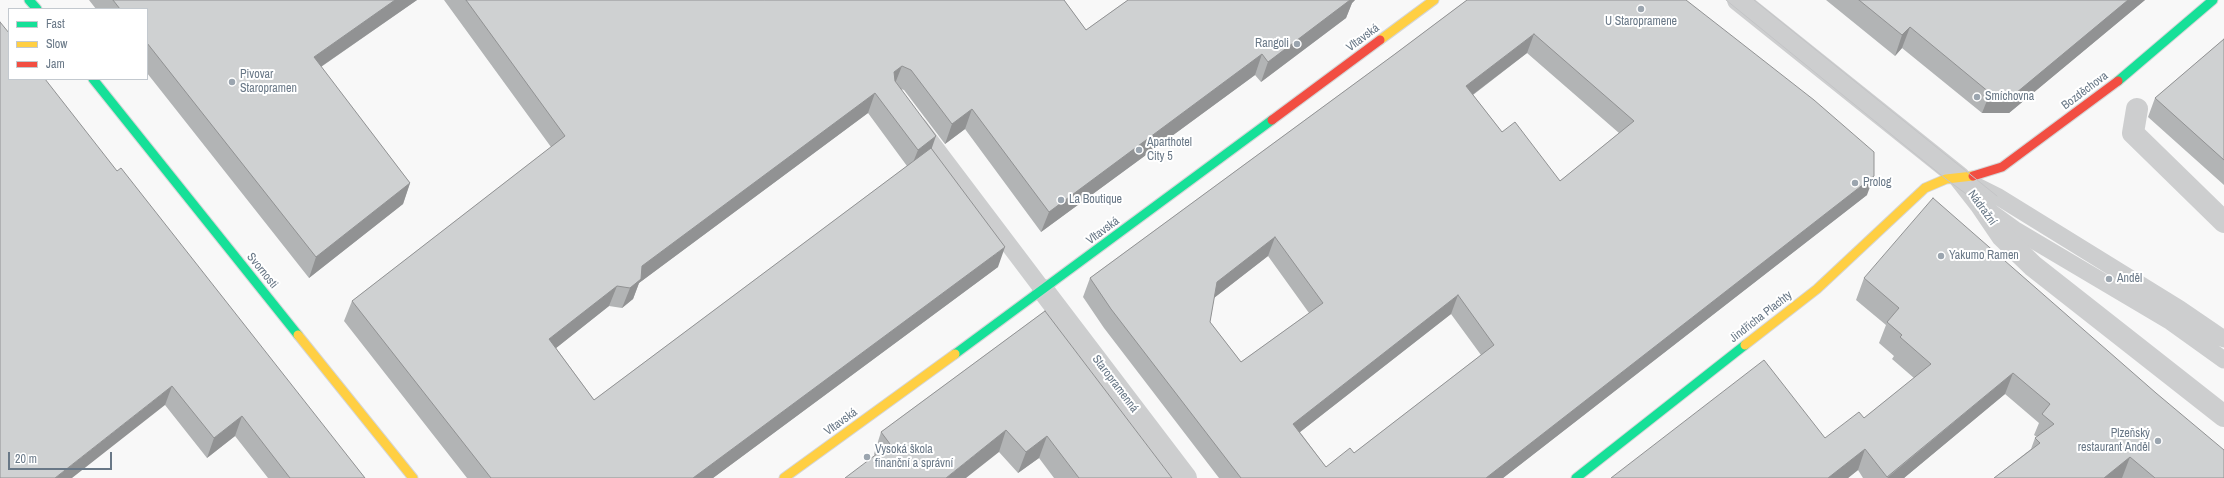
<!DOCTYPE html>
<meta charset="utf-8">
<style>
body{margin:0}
#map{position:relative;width:2224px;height:478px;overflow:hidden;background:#f8f8f8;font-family:"Archivo Narrow",sans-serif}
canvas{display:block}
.legend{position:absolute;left:8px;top:8px;width:140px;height:72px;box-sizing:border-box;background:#fff;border:1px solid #c3c9cf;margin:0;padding:5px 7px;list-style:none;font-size:12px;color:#697887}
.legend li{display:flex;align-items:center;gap:8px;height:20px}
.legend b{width:20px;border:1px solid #c3c9cf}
.scale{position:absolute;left:8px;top:452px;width:104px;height:18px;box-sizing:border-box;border:2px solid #697887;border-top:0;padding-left:5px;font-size:12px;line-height:14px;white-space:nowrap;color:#697887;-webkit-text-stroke:3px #fff;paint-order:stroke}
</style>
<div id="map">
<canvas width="2224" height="478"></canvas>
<ul class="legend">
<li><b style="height:5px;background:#16e098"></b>Fast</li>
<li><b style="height:5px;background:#ffcf43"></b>Slow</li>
<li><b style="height:5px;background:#f24e42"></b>Jam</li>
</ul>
<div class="scale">20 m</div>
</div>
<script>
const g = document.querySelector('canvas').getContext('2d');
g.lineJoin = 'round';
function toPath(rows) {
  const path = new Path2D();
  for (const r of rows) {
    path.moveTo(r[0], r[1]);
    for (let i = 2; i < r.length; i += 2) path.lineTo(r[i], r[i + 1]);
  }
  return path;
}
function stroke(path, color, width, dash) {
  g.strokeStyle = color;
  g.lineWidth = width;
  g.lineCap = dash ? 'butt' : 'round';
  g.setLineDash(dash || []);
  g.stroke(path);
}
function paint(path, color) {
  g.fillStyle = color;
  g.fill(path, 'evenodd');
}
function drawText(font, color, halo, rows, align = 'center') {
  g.font = font + ' "Archivo Narrow",sans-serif';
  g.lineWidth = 4;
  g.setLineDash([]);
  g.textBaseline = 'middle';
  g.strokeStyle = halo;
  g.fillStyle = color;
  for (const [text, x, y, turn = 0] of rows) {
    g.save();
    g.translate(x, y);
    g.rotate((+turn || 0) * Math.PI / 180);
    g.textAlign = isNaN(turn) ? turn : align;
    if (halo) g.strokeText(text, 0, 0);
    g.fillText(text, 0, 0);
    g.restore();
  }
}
const fast = toPath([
 [29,0,37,9],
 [93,79,298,335],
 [2118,81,2213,0],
 [955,354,1272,120],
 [1576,478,1745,345]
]);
const slow = toPath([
 [1380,40,1434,0],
 [298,335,413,478],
 [1745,345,1817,289,1925,188,1946,179,1973,176],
 [784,478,955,354]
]);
const jam = toPath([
 [1272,120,1380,40],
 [1973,176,2002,167,2118,81]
]);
stroke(fast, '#d5d6d7', 11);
stroke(slow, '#d5d6d7', 11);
stroke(jam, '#d5d6d7', 11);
stroke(toPath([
 [919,126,1043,290],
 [1961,178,1997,196,2180,309,2224,339],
 [1989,211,2014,229,2171,322,2224,360]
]), '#cdcecf', 17);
stroke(toPath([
 [1738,0,1959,177,1981,205,2002,236,2033,266,2224,416],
 [2137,109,2133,133,2224,222],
 [1043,290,1186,478]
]), '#cdcecf', 22);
stroke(fast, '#16e098', 9);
stroke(slow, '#ffcf43', 9);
stroke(jam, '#f24e42', 9);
stroke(toPath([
 [1726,0,1946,179,1981,205],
 [1754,0,1997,196]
]), '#c3c4c6', 1);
paint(toPath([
 [89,0,417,0,321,67,410,183,403,204,309,278,147,73,147,9,96,9],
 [444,0,1064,0,1086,30,1128,0,1355,0,1352,3,1346,18,1261,82,1255,75,1041,232,965,129,945,144,904,90,901,89,932,149,998,267,713,478,467,478,344,321,352,301,551,147],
 [868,113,907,166,594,400,556,348,609,306,622,308,633,299,639,283],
 [1467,0,1867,195,1503,478,1219,478,1104,328,1083,297,1090,278,1395,54],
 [1527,53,1619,133,1560,181,1502,132,1473,95],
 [1268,256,1309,313,1241,362,1210,322,1214,298],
 [1451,314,1481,355,1354,453,1326,467,1300,432],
 [1826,0,2145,0,2009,113,1982,113,1902,48,1895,56],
 [2224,39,2224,185,2148,117,2155,98],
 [117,171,365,478,268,478,235,436,207,458,165,405],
 [1864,278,2224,478,1994,478,2031,449,2035,438,2037,437,2034,435,2039,423,2005,394,1904,478,1863,478,1858,470,1848,478,1611,478,1825,438,1864,418,1914,378,1892,359,1894,356,1879,343,1886,325,1856,300],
 [1045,311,1172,478,1054,478,1039,458,1018,473,999,452,875,456,874,454,881,432]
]), '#b2b4b5');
paint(toPath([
 [395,0,417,0,306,77,314,57],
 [1344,0,1355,0,1352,3,1346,18,1261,82,1268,62],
 [2128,0,2145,0,2009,113,1982,113,1990,93],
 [1910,27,1902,48,1895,56,1902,35],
 [1534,34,1527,53,1459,105,1466,86],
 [1262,54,1255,75,1041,232,1049,212],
 [902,66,894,86,894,72],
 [875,93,868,113,639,283,633,299,622,308,630,288,642,266],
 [972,109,965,129,945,144,952,124],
 [936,136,929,156,910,170,918,150],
 [1874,176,1867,195,1503,478,1486,478],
 [410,183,403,204,309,278,316,257],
 [1275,237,1268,256,1210,301,1217,282],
 [1005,247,998,267,713,478,693,478],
 [617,286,609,306,541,360,549,339],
 [1458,295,1451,314,1286,443,1293,424],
 [2013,373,2005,394,1904,478,1887,478],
 [172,386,165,405,72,478,55,478],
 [242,416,235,436,207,458,214,438],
 [1006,430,999,452,966,478,946,478],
 [1047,436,1039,458,1018,473,1026,452],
 [1865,449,1858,470,1848,478,1828,478],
 [2130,457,2122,478,2104,478]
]), '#919293');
const building = toPath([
 [113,0,395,0,314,57,410,183,316,257,147,43,147,9,120,9,113,0],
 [466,0,1064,0,1086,30,1128,0,1350,0,1268,62,1262,54,1049,212,972,109,952,124,911,70,902,66,894,72,895,81,936,136,918,150,875,93,642,266,641,279,630,288,617,286,549,339,594,400,931,148,1005,247,693,478,491,478,352,301,565,136,466,0],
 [1467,0,1686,0,1736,39,1814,100,1874,152,1874,176,1486,478,1241,478,1111,309,1090,278,1395,54,1467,0],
 [1534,34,1634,121,1560,181,1515,122,1502,132,1466,86,1534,34],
 [1275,237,1323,303,1241,362,1210,322,1217,282,1275,237],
 [1458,295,1494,345,1354,453,1350,448,1326,467,1293,424,1458,295],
 [1859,0,2128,0,2016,93,1990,93,1910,27,1902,35,1859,0],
 [0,22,9,33,9,79,45,79,117,171,121,168,365,478,290,478,242,416,214,438,172,386,55,478,0,478,0,22],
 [2224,39,2224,160,2155,98,2224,39],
 [1933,198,2156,393,2224,450,2224,478,2155,478,2130,457,2104,478,1994,478,2040,443,2035,438,2054,424,2042,414,2050,404,2013,373,1887,477,1865,449,1828,478,1611,478,1764,360,1825,438,1859,412,1864,418,1931,364,1900,337,1902,335,1887,322,1899,308,1864,278,1933,198],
 [1045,311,1172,478,1079,478,1047,436,1026,452,1006,430,946,478,845,478,890,444,881,432,1045,311]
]);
paint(building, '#cfd1d2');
stroke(building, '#919293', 1);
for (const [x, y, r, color] of [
 [1641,9,4,"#9ba5af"],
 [1297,44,4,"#9ba5af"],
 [232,82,4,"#9ba5af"],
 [1977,97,4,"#9ba5af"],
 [1139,150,4,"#9ba5af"],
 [1855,183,4,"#9ba5af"],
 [1061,200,4,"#9ba5af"],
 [1941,256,4,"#9ba5af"],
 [2109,279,4,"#9ba5af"],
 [2158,441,4,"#9ba5af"],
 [867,457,4,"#9ba5af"]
]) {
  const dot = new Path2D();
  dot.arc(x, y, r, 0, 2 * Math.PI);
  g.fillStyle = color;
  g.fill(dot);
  stroke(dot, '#fff', 1.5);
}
drawText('12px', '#697887', '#fff', [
 ["U Staropramene",1641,22,"center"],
 ["Rangoli",1289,44,"right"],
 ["Pivovar",240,75],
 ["Staropramen",240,89],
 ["Smíchovna",1985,97],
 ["Aparthotel",1147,143],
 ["City 5",1147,157],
 ["Prolog",1863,183],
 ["La Boutique",1069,200],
 ["Yakumo Ramen",1949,256],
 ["Anděl",2117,279],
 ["Plzeňský",2150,434,"right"],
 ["restaurant Anděl",2150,448,"right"],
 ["Vysoká škola",875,450],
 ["finanční a správní",875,464]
], 'left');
drawText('12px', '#697887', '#fff', [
 ["Vltavská",1363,38,-37],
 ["Bozděchova",2085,91,-37],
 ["Nádražní",1982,208,54],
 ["Vltavská",1103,231,-37],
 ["Svornosti",262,271,51],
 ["Jindřicha Plachty",1761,317,-38],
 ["Staropramenná",1115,384,53],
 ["Vltavská",841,422,-36]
]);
</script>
